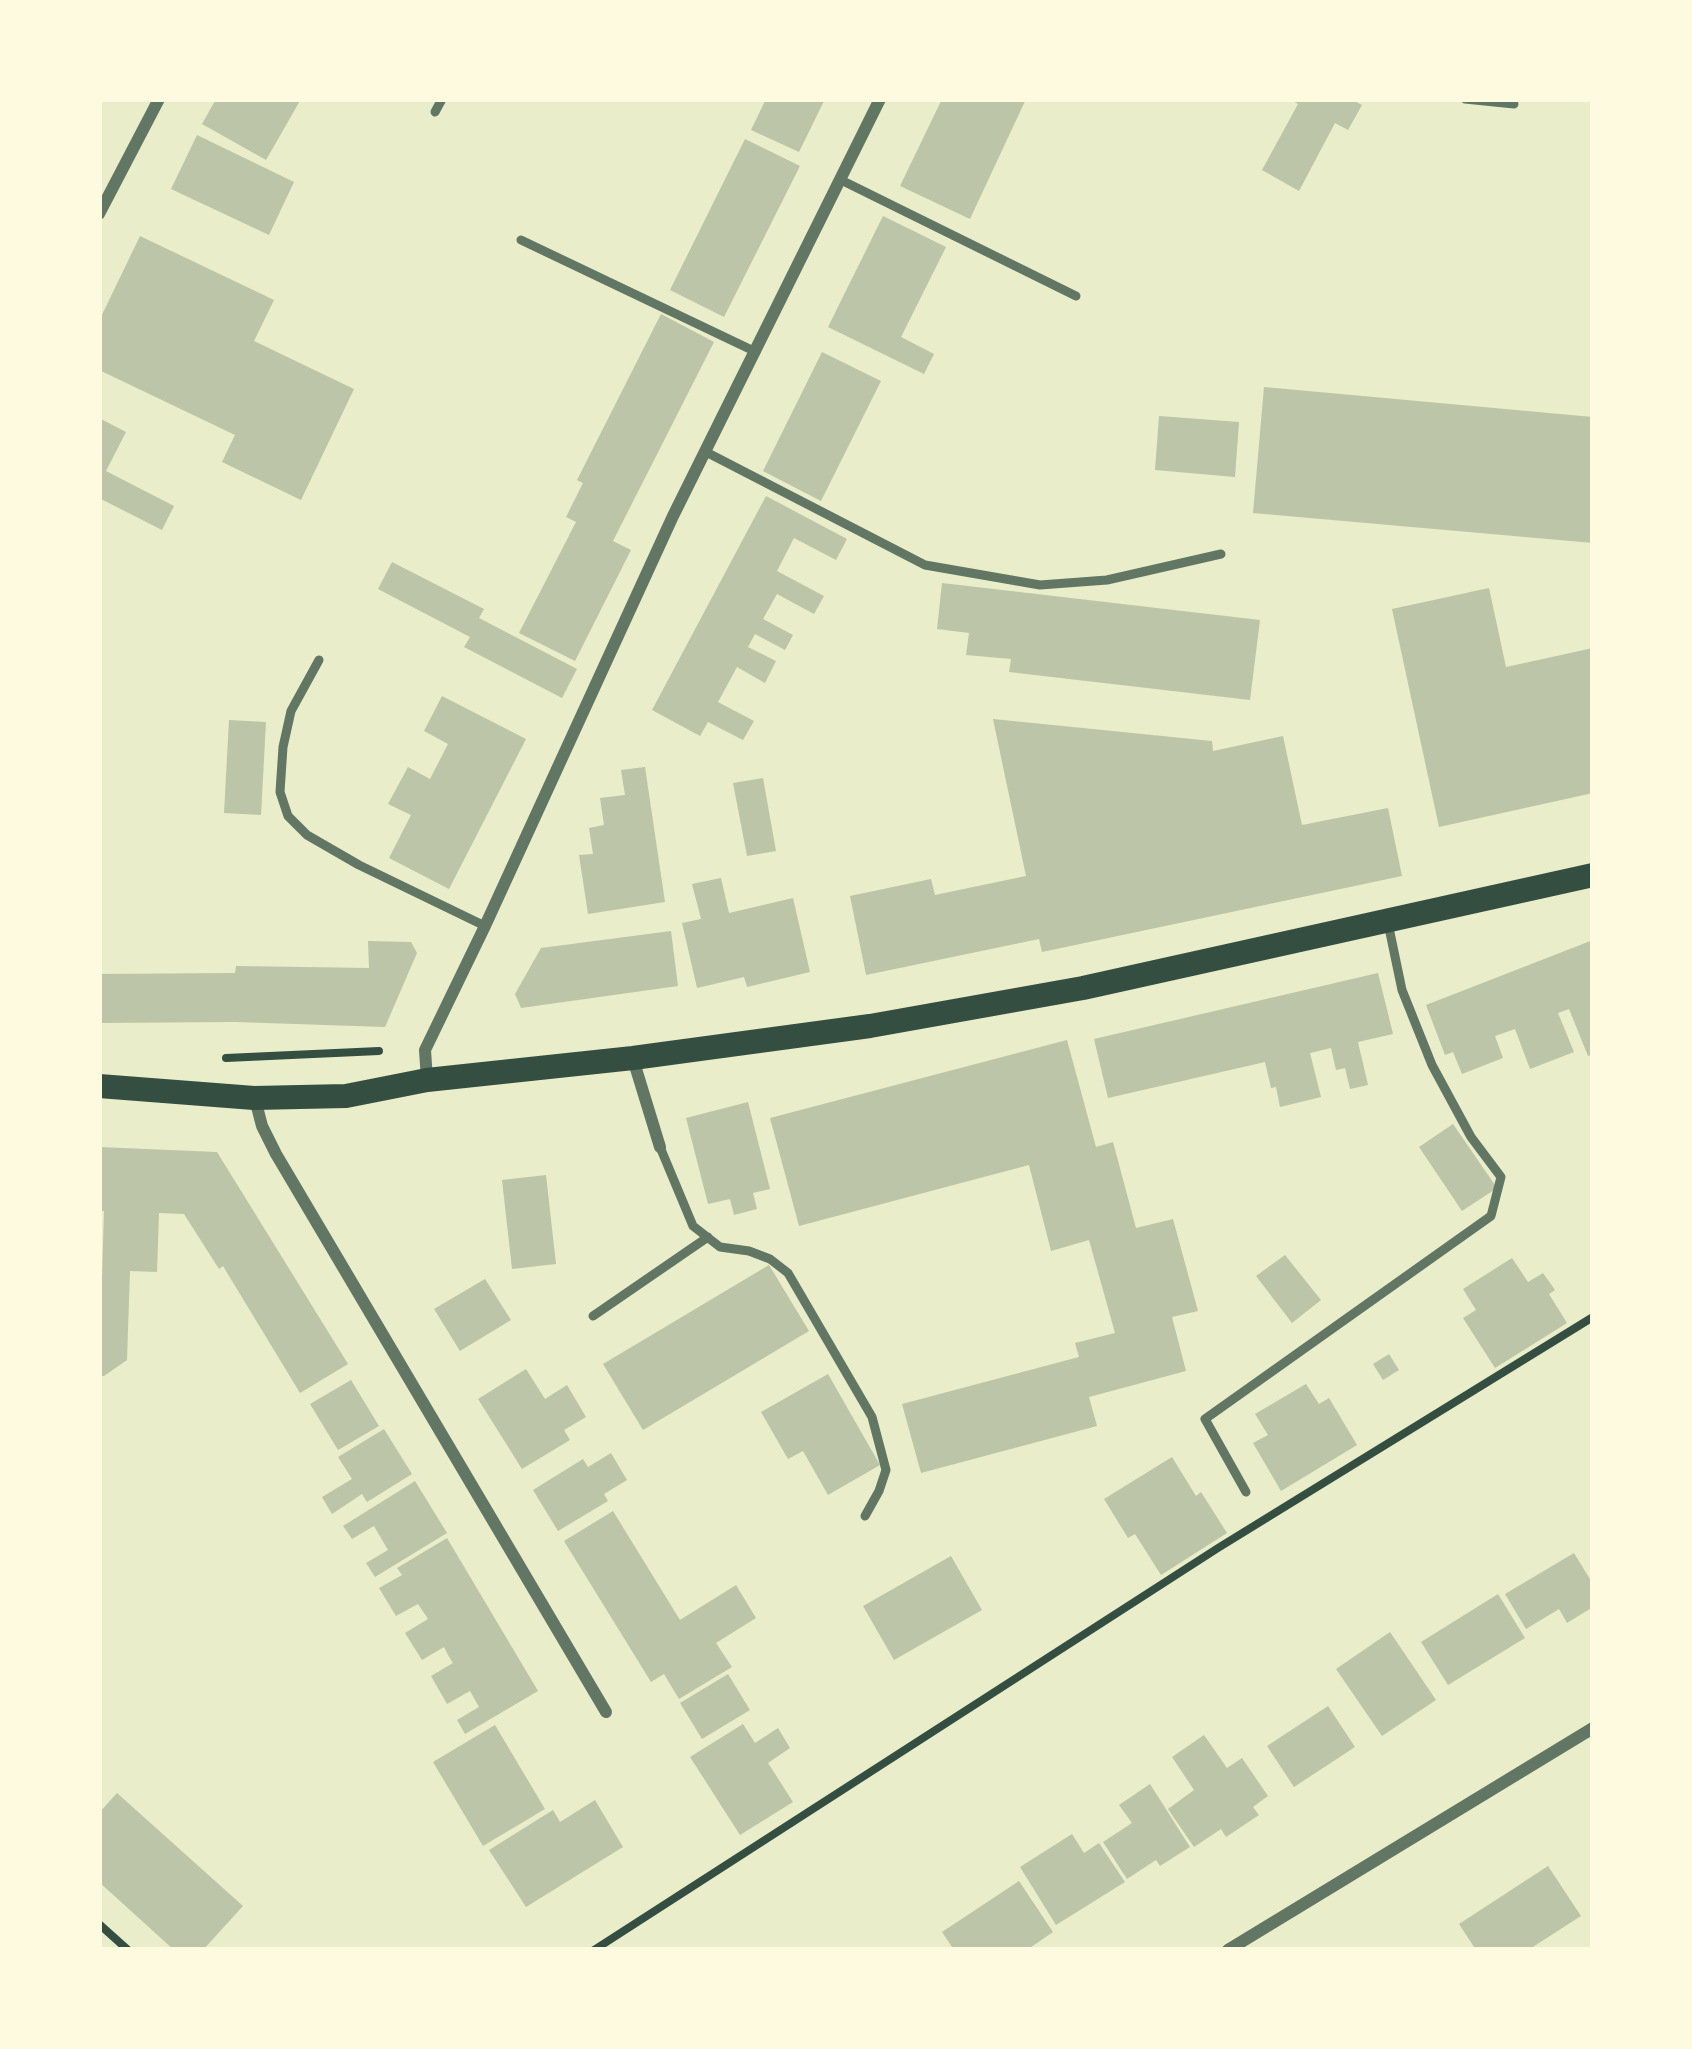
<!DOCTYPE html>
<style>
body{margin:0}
#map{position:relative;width:1692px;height:2049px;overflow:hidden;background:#e9edc9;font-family:Bitter,serif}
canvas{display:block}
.frame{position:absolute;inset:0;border:102px solid #fefae0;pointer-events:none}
</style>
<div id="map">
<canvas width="1692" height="2049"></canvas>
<div class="frame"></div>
</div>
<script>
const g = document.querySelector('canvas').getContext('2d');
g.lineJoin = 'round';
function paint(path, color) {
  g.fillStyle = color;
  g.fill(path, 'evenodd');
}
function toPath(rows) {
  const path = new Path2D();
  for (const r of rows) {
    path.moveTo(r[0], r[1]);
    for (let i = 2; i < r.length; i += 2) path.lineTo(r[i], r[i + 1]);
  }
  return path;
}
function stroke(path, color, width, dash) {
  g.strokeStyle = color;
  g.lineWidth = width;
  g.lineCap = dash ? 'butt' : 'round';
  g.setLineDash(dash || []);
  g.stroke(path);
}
paint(toPath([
 [216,99,301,99,266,160,202,124],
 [766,99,825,99,799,152,751,130],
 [942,99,1026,99,970,219,900,186],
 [1289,99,1351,99,1362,105,1348,130,1335,123,1299,191,1262,170,1298,104],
 [197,135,294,182,269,235,171,189],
 [745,139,800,166,724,317,670,290],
 [883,216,946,247,901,337,934,354,924,374,828,327],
 [140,236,274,300,254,341,354,389,301,500,222,462,235,435,99,370,99,321],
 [661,314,714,342,613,541,631,550,575,661,519,633,576,522,566,517,583,483,577,480],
 [822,352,881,381,821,501,763,471],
 [1264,387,1593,417,1593,543,1253,513],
 [1159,416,1239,422,1235,477,1155,470],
 [99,418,126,432,106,471,174,506,162,530,99,498],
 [766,496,847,539,836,560,794,538,777,571,824,596,814,614,777,594,763,619,793,635,785,650,755,634,748,647,776,661,765,683,737,667,718,702,754,721,743,740,708,722,700,736,652,710],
 [392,562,484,609,479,618,577,669,562,698,464,647,470,637,378,589],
 [942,583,1260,620,1250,700,1009,672,1011,659,966,655,969,633,937,629],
 [1489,588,1506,667,1593,648,1593,793,1439,827,1392,609],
 [442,696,526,739,449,889,389,858,411,815,388,804,408,767,430,779,448,744,424,731],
 [993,719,1212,741,1213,751,1283,736,1302,825,1388,808,1402,876,1042,952,1039,939,866,975,850,896,931,879,935,895,1026,876],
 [229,720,266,722,261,815,224,813],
 [645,767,665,902,588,914,579,855,593,854,589,828,604,825,600,798,625,795,621,770],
 [763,778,776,851,747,856,733,783],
 [721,878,729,913,793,898,810,972,747,987,744,977,697,988,682,923,701,919,692,884],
 [671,931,678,986,521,1008,515,994,541,948],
 [1593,940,1593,1054,1588,1056,1569,1009,1558,1013,1574,1052,1530,1069,1515,1029,1495,1036,1503,1058,1462,1074,1453,1052,1445,1055,1426,1005],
 [368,941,411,942,417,953,385,1027,236,1022,99,1023,99,974,235,973,236,966,369,968],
 [1378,973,1393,1034,1358,1042,1368,1085,1350,1089,1345,1068,1336,1070,1331,1048,1310,1053,1321,1097,1280,1107,1276,1087,1271,1088,1265,1062,1108,1098,1094,1039],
 [1067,1040,1096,1147,1113,1142,1136,1228,1173,1219,1198,1311,1172,1317,1186,1371,1089,1397,1097,1426,921,1473,902,1404,1079,1357,1075,1343,1115,1333,1089,1240,1051,1251,1029,1165,799,1226,770,1118],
 [748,1102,770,1189,753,1193,757,1209,734,1215,730,1199,708,1204,686,1118],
 [1453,1124,1497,1188,1462,1211,1419,1147],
 [99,1147,217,1152,348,1364,300,1393,223,1266,219,1269,184,1214,159,1213,157,1272,130,1271,127,1360,104,1376,99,1376,104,1211,99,1211],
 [546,1175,556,1264,512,1269,502,1180],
 [1285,1255,1321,1300,1292,1323,1256,1276],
 [1512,1258,1528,1282,1543,1273,1555,1290,1549,1294,1567,1323,1495,1368,1463,1318,1476,1310,1463,1289],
 [769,1265,809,1331,643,1430,603,1364],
 [485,1279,511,1320,460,1351,434,1309],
 [1389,1354,1399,1370,1383,1380,1373,1364],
 [526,1369,545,1399,567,1385,586,1417,564,1430,570,1440,522,1469,478,1399],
 [828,1374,880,1465,828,1495,803,1451,788,1459,761,1412],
 [351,1380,379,1426,338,1450,310,1404],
 [1306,1384,1319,1404,1329,1398,1357,1445,1281,1491,1253,1443,1268,1435,1255,1414],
 [384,1429,412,1474,367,1502,362,1494,332,1514,322,1497,352,1479,338,1457],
 [611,1453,627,1480,604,1494,608,1501,558,1531,533,1490,583,1459,588,1467],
 [1172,1457,1196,1496,1201,1492,1227,1533,1161,1575,1135,1534,1128,1538,1104,1499],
 [415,1481,447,1533,375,1577,366,1563,388,1550,378,1533,374,1526,352,1539,343,1526],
 [613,1511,680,1620,736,1585,756,1618,716,1643,732,1667,679,1699,664,1674,651,1682,564,1541],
 [447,1538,538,1691,465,1734,457,1720,479,1707,470,1691,447,1704,431,1676,453,1663,448,1655,444,1647,422,1660,405,1633,428,1619,418,1604,396,1616,379,1588,402,1575,397,1568],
 [1574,1553,1593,1584,1593,1607,1567,1623,1559,1609,1526,1629,1505,1594],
 [951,1556,982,1610,894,1660,863,1606],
 [1498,1594,1525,1638,1448,1685,1421,1642],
 [1390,1632,1436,1700,1382,1736,1336,1669],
 [728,1674,750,1710,702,1739,680,1703],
 [1328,1706,1355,1747,1294,1787,1267,1746],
 [743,1724,755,1743,778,1728,790,1748,768,1763,793,1802,740,1835,690,1757],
 [495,1725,545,1809,483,1846,433,1762],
 [1204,1735,1227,1768,1242,1758,1268,1796,1253,1807,1259,1815,1226,1837,1221,1829,1194,1847,1168,1809,1194,1790,1172,1757],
 [1150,1784,1190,1847,1160,1866,1156,1860,1127,1879,1103,1842,1132,1823,1119,1805],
 [117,1793,243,1906,203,1950,174,1950,99,1882,99,1813],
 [595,1800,623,1847,526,1907,489,1850,553,1810,560,1822],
 [1072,1834,1084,1853,1099,1843,1125,1882,1056,1925,1020,1867],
 [1548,1866,1581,1916,1528,1950,1476,1950,1459,1924],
 [1019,1881,1053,1932,1027,1950,954,1950,942,1932]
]), '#bcc5a7');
stroke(toPath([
 [226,1058,379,1051],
 [99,1924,128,1950],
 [594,1950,1218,1548,1593,1317]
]), '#344e41', 8);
stroke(toPath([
 [1465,99,1514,104],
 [435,112,442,99],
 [841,180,1076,296],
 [521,240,756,352],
 [706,452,925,565,1040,585,1107,580,1221,554],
 [319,660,291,711,283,747,280,792,288,816,307,835,359,865,485,926],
 [660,1147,693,1226,720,1247,749,1251,770,1259,788,1273,872,1417,886,1470,879,1491,865,1516],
 [593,1316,708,1237],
 [1246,1492,1205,1419,1491,1216,1501,1177,1471,1137,1432,1065,1402,990,1388,923]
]), '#617663', 9);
stroke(toPath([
 [99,214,159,99],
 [633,1059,660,1147],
 [427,1080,425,1050,485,926,673,516,880,99],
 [255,1099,262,1126,276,1154,606,1712],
 [1228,1950,1593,1728]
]), '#617663', 12);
stroke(toPath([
 [99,1086,254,1098,346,1096,427,1080,633,1058,870,1026,1083,988,1593,875]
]), '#344e41', 24);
</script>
